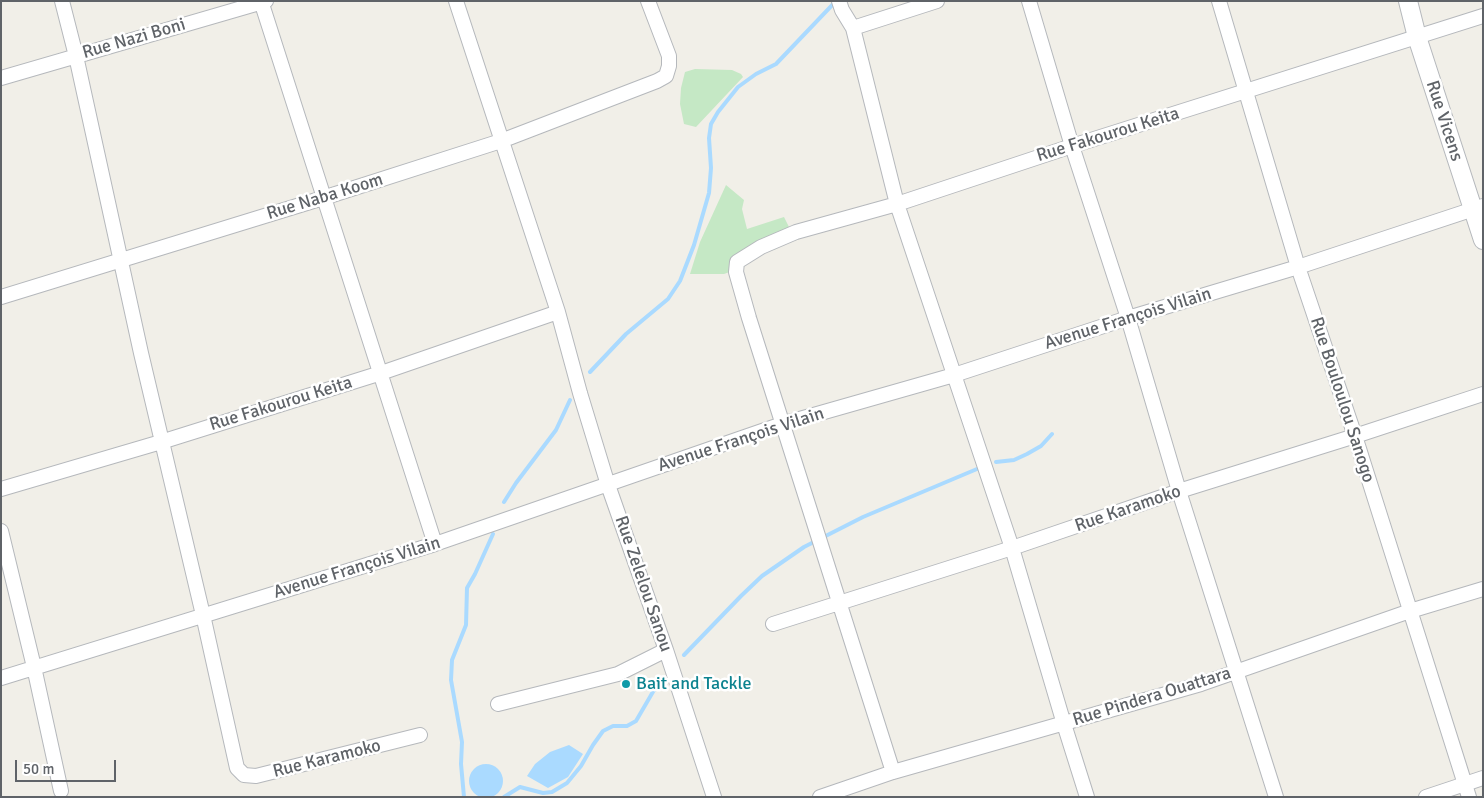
<!DOCTYPE html>
<meta charset="utf-8">
<style>
body{margin:0}
#map{position:relative;width:1484px;height:798px;overflow:hidden;background:#f1efe8;font-family:Signika,sans-serif}
canvas{display:block}
.frame{position:absolute;inset:0;border:2px solid #5f6368;pointer-events:none}
.scale{position:absolute;left:15px;top:760px;width:101px;height:22px;box-sizing:border-box;border:2px solid #5f6368;border-top:0;padding-left:6px;font-size:15px;line-height:18px;white-space:nowrap;color:#5f6368;-webkit-text-stroke:4px #fff;paint-order:stroke}
</style>
<div id="map">
<canvas width="1484" height="798"></canvas>
<div class="frame"></div>
<div class="scale">50 m</div>
</div>
<script>
const g = document.querySelector('canvas').getContext('2d');
g.lineJoin = 'round';
function paint(path, color) {
  g.fillStyle = color;
  g.fill(path, 'evenodd');
}
function toPath(rows) {
  const path = new Path2D();
  for (const r of rows) {
    if (r.length === 3) {
      path.moveTo(r[0] + r[2], r[1]);
      path.arc(r[0], r[1], r[2], 0, 2 * Math.PI);
      continue;
    }
    path.moveTo(r[0], r[1]);
    for (let i = 2; i < r.length; i += 2) path.lineTo(r[i], r[i + 1]);
  }
  return path;
}
function stroke(path, color, width, dash) {
  g.strokeStyle = color;
  g.lineWidth = width;
  g.lineCap = dash ? 'butt' : 'round';
  g.setLineDash(dash || []);
  g.stroke(path);
}
function drawText(font, color, halo, rows, align = 'center') {
  g.font = font + ' Signika,sans-serif';
  g.lineWidth = 5;
  g.setLineDash([]);
  g.textBaseline = 'middle';
  g.strokeStyle = halo;
  g.fillStyle = color;
  for (const [text, x, y, turn = 0] of rows) {
    g.save();
    g.translate(x, y);
    g.rotate((+turn || 0) * Math.PI / 180);
    g.textAlign = isNaN(turn) ? turn : align;
    if (halo) g.strokeText(text, 0, 0);
    g.fillText(text, 0, 0);
    g.restore();
  }
}
paint(toPath([
 [695,69,732,70,741,74,743,77,696,127,684,124,680,104,681,88,685,72],
 [726,185,744,200,742,209,747,229,784,217,794,237,776,249,749,257,738,269,724,274,690,274,700,242]
]), '#c5e8c5');
paint(toPath([
 [569,745,583,754,568,777,548,788,527,776,535,764,550,752],
 [486,781,17]
]), '#aadaff');
stroke(toPath([
 [590,372,626,334,668,299,680,281,694,245,709,193,711,168,709,138,711,124,718,112,738,87,756,74,776,64,836,1],
 [996,462,1014,460,1027,454,1041,446,1052,434],
 [504,502,516,483,556,430,570,400],
 [684,655,741,596,762,576,804,547,863,517,977,469],
 [464,797,461,764,462,742,451,680,452,660,466,625,467,588,475,574,493,534],
 [504,797,520,787,543,793,552,792,567,783,581,766,593,745,603,731,613,726,627,726,636,721,661,678]
]), '#aadaff', 4);
const minor = toPath([
 [62,1,76,56,141,353,203,615,237,768,244,775,256,776,420,735],
 [261,1,435,544],
 [456,1,558,312,580,393,608,485,666,650,714,797],
 [839,1,842,10,853,28,897,204,1012,548,1064,724,1087,797],
 [1029,1,1072,146,1128,318,1179,491,1276,797],
 [1219,1,1298,267,1355,436,1469,797],
 [853,28,937,1],
 [1,78,266,1],
 [1,297,323,198,501,141,657,81,666,76,669,66,669,56,648,1],
 [1,489,161,442,381,373,558,312],
 [1,531,34,667,61,791],
 [773,624,1012,548,1179,491,1355,436,1483,394],
 [1,678,435,544,782,424,954,375,1128,318,1298,267,1483,206],
 [498,704,618,674,666,650],
 [893,772,749,318,736,272,737,262,761,247,796,232,897,204,1072,146,1483,16],
 [820,797,893,772,1201,684,1410,611,1483,589],
 [1426,797,1483,778]
]);
const tertiary = toPath([
 [1408,1,1417,37,1483,240]
]);
stroke(minor, '#b5b8bc', 16);
stroke(tertiary, '#b5b8bc', 20);
stroke(minor, '#fff', 14);
stroke(tertiary, '#fff', 18);
for (const [x, y, r, color] of [
 [626,684,5,"#0f9aa8"]
]) {
  const dot = new Path2D();
  dot.arc(x, y, r, 0, 2 * Math.PI);
  g.fillStyle = color;
  g.fill(dot);
  stroke(dot, '#fff', 2);
}
drawText('18px', '#5f6368', '#fff', [
 ["Rue Nazi Boni",134,39,-16],
 ["Rue Vicens",1444,121,72],
 ["Rue Fakourou Keita",1108,135,-17],
 ["Rue Naba Koom",325,197,-17],
 ["Avenue François Vilain",1128,319,-17],
 ["Rue Bouloulou Sanogo",1342,400,72],
 ["Rue Fakourou Keita",281,404,-17],
 ["Avenue François Vilain",741,440,-18],
 ["Rue Karamoko",1128,509,-19],
 ["Avenue François Vilain",357,568,-17],
 ["Rue Zelelou Sanou",643,584,71],
 ["Rue Pindera Ouattara",1152,697,-17],
 ["Rue Karamoko",327,759,-14]
]);
drawText('18px', '#0d838f', '#fff', [
 ["Bait and Tackle",636,684]
], 'left');
</script>
